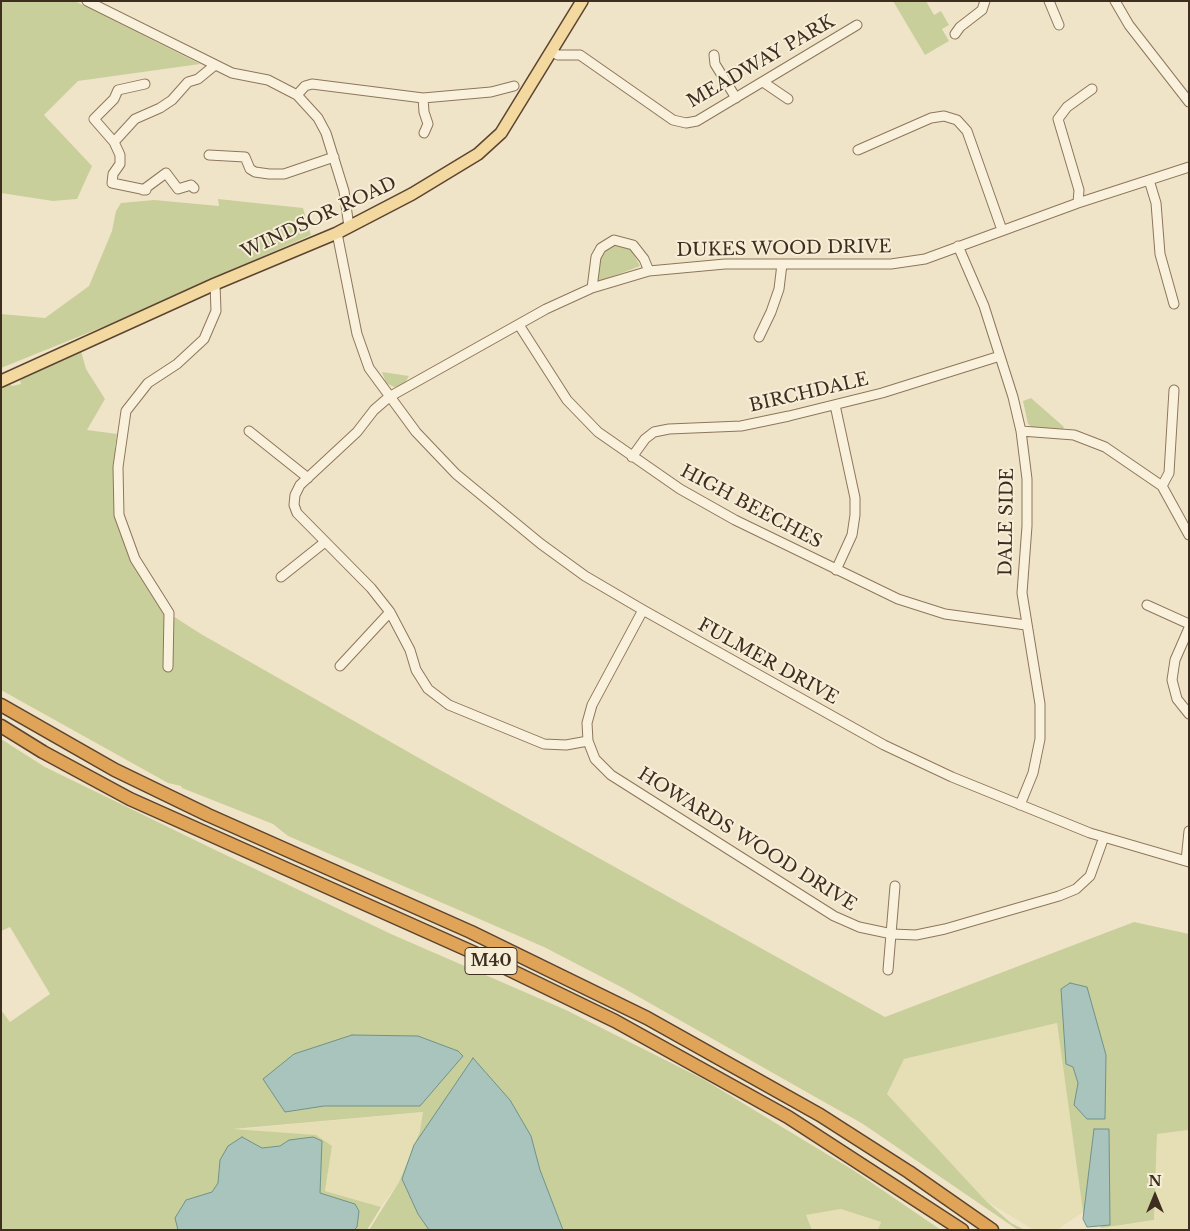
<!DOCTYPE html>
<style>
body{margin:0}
#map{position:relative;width:1190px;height:1231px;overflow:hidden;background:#f0e4c8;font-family:"Libre Baskerville",serif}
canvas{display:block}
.frame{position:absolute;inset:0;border:2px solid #3d2e20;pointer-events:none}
.north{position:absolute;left:1130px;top:1171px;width:50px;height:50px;-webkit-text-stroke:4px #f7eed8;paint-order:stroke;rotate:0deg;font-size:14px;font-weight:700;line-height:20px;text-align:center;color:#3d2e20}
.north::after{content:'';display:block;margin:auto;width:18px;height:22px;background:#3d2e20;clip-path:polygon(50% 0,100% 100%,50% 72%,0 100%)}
</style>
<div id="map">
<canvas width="1190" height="1231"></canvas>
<div class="frame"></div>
<div class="north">N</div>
</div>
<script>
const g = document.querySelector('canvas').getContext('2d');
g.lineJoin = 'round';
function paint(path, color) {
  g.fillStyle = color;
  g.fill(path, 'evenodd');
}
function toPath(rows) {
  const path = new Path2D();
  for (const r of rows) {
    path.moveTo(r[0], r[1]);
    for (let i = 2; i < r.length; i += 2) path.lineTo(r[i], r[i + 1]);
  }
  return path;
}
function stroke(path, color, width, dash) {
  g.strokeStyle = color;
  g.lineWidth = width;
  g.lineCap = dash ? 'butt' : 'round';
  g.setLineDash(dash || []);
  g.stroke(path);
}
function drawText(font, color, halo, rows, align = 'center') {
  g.font = font + ' "Libre Baskerville",serif';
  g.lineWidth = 4;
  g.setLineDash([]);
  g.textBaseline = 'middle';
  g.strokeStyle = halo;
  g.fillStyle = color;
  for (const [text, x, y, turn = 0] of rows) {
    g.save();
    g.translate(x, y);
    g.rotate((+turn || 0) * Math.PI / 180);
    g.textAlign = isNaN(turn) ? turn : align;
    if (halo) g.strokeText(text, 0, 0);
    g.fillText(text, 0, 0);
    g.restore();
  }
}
paint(toPath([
 [1057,1023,1083,1212,1057,1230,1034,1230,986,1201,887,1094,904,1059],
 [424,1112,420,1131,399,1182,381,1207,325,1191,332,1146,228,1130],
 [1189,1130,1189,1230,1105,1230,1106,1228,1154,1220,1157,1134],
 [842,1209,881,1222,878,1230,812,1230,806,1215]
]), '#e6deb5');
paint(toPath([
 [1,1,75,1,200,64,78,81,44,115,92,166,77,199,53,201,1,193],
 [893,1,926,1,934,15,941,11,949,25,942,29,949,41,925,55],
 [218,199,303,208,311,235,105,326,1,368,1,314,45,318,89,286,112,231,116,211,121,203,154,200,219,206],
 [616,243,628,244,640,266,598,282,593,276,599,254],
 [81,351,86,369,105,399,87,430,117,434,115,447,116,507,162,609,201,634,433,766,885,1017,1134,922,1189,934,1189,1130,1157,1134,1154,1220,1102,1228,1083,1212,1057,1023,904,1059,887,1094,986,1201,1011,1223,1025,1230,1018,1230,863,1124,623,988,544,947,288,836,273,824,182,788,181,786,168,783,1,690,1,388,10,384,12,386,21,384,20,380],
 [382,372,409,376,403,386,394,387,386,383],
 [1031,398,1064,427,1063,429,1032,427,1028,424,1023,401],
 [1,739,45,767,207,846,391,934,566,1010,703,1079,853,1170,941,1230,878,1230,881,1222,841,1209,806,1215,812,1230,369,1230,399,1182,420,1131,423,1112,233,1129,316,1135,332,1146,325,1191,381,1207,367,1230,1,1230,1,1010,10,1022,50,994,10,927,1,931]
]), '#c9cf9b');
const water = toPath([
 [1070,983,1087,987,1106,1055,1105,1119,1087,1119,1074,1105,1078,1083,1073,1067,1066,1064,1061,989,1070,983],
 [352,1035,418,1036,458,1051,463,1056,420,1106,324,1106,285,1112,263,1079,294,1054,352,1035],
 [473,1058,510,1100,531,1136,540,1170,563,1230,429,1230,418,1214,402,1179,414,1145,473,1058],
 [1094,1129,1109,1129,1110,1225,1087,1227,1083,1219,1094,1129],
 [242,1137,262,1148,280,1146,289,1140,313,1137,322,1141,320,1193,355,1204,359,1211,357,1227,354,1230,178,1230,175,1218,186,1200,212,1192,218,1183,220,1160,228,1146,242,1137]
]);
paint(water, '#a9c4bc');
stroke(water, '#6f938a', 1);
const minor = toPath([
 [87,1,232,73,268,80,297,95,318,118,326,133,344,191,349,227],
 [1049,1,1059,25],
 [1115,1,1129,25,1189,102],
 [955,34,960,27,982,10,985,1],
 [551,51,558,55,580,55,673,120,686,123,697,121,857,25],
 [714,55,715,64,736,98],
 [763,82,788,99],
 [145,84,118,90,114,99,94,119,114,142,120,155,120,164,113,174,112,183,146,190],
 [297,95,305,86,312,84,423,98,491,92,514,86],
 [423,98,424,112,428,124,424,133],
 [114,142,135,119,160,108,172,100,188,82,198,79,215,65],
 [858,150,931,118,944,116,957,120,967,131,1002,230],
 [209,155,245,157,250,169,255,172,269,174,284,174,334,157],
 [1149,180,1156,203,1160,254,1174,304],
 [143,190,166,173,178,189,191,185,194,188],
 [1078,203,1079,190,1058,119,1067,107,1092,89],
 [337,233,357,334,369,368,416,432,456,474,541,544,585,576,643,610,884,745,952,777,1090,833,1189,862],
 [958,246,984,306,1013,397,1021,431,1027,479,1027,526,1022,593,1040,704,1040,739,1033,773,1020,805],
 [592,288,596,257,601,248,614,240,633,245,644,259,649,271],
 [519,325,567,400,598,432,680,489,735,520,898,599,945,614,1026,625],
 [759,337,771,312,779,289,782,264],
 [835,405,855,498,855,515,852,535,836,570],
 [249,431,308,478],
 [1021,431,1074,435,1105,447,1162,486,1189,535],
 [632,457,645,439,654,432,669,429,741,426,789,416,882,393,1000,356],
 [1162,486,1169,473,1174,390],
 [281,577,325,542],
 [1147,605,1189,624],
 [643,610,592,705,587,723,588,741,595,759,611,775,834,916,859,927,892,934,916,935,945,929,1059,896,1076,889,1090,876,1104,837],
 [1189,628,1175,660,1172,680,1177,699,1189,714],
 [340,666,390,612],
 [168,667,169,613,135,559,119,515,118,467,126,411,148,383,177,364,204,339,216,311,215,284],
 [588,741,566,745,544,744,449,705,428,689,416,670,410,650,390,612,371,588,297,513,294,505,295,495,300,485,357,432,374,410,389,397,546,309,592,288,649,271,725,264,891,264,925,259,1078,203,1189,167],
 [1186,861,1189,831],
 [888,970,895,886]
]);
const major = toPath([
 [1,381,215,284,337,233,412,194,478,154,501,133,582,1]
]);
const highway = toPath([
 [1,705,115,770,208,815,471,932,647,1018,820,1115,909,1172,992,1230],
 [1,726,43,752,130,799,479,955,615,1021,788,1117,962,1230]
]);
stroke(minor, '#8d765c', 11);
stroke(major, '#5b4430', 14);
stroke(highway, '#5b4430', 15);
stroke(minor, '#faf1dc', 9);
stroke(major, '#f3d9a0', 11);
stroke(highway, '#e0a458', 12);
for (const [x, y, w] of [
 [491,961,52]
]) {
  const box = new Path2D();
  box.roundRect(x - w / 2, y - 13.5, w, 27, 4);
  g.fillStyle = '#f7eed8';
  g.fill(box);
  stroke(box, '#3d2e20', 1);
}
drawText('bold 16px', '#3d2e20', null, [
 ["M40",491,961]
]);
drawText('18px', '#3d2e20', '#f7eed8', [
 ["MEADWAY PARK",761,62,-30],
 ["WINDSOR ROAD",319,218,-25],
 ["DUKES WOOD DRIVE",784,249,-1],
 ["BIRCHDALE",809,393,-13],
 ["HIGH BEECHES",751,507,28],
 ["DALE SIDE",1007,522,-89],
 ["FULMER DRIVE",768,662,29],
 ["HOWARDS WOOD DRIVE",747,840,32]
]);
</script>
